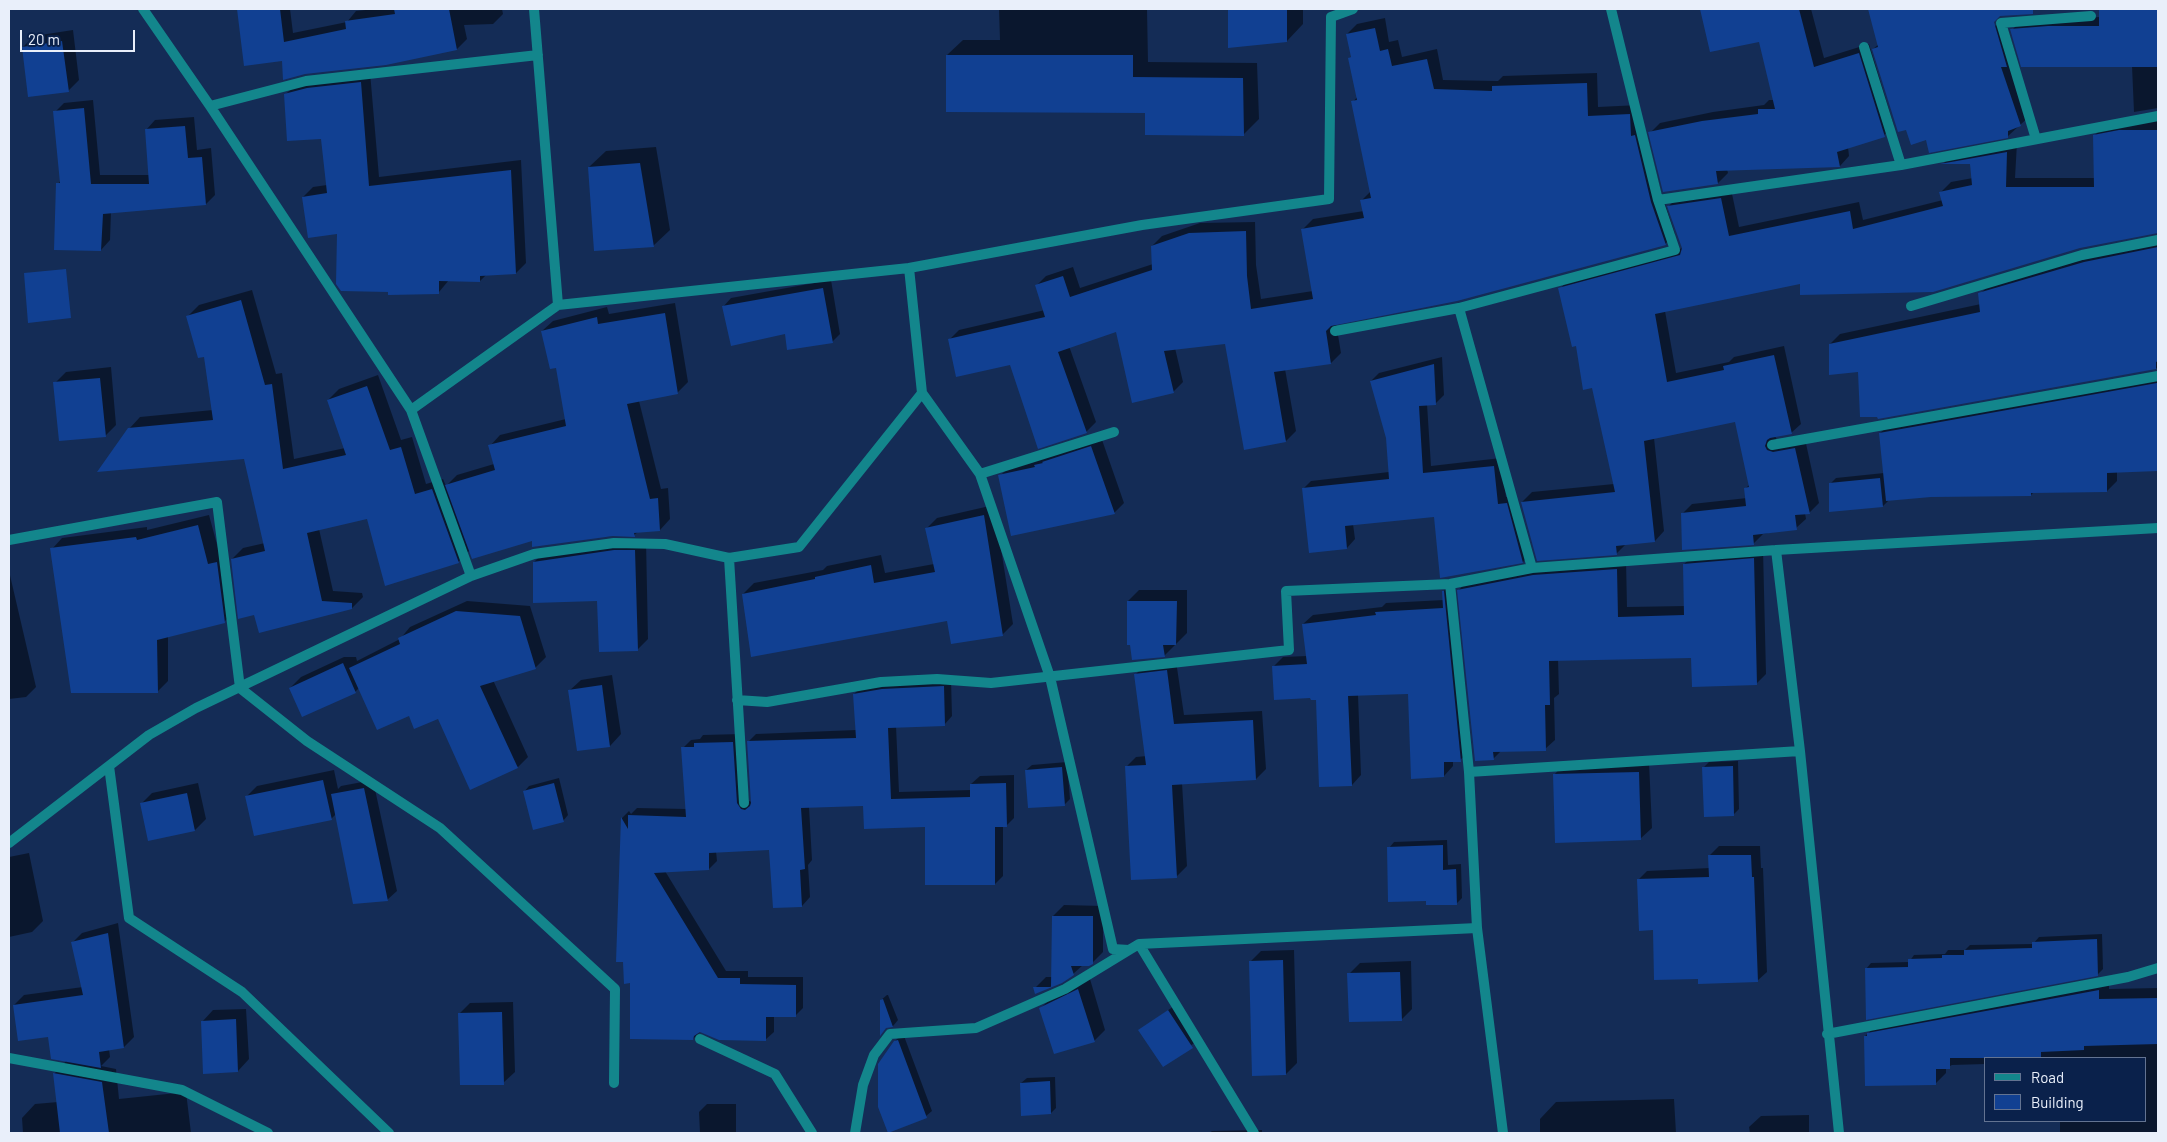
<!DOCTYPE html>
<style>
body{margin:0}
#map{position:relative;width:2167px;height:1142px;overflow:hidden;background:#142c56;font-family:Barlow,sans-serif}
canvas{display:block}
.frame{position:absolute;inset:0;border:10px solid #e9effa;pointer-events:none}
.legend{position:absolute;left:1984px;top:1057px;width:162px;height:65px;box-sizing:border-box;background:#0a214b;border:1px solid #637391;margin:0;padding:6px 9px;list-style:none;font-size:15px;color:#e9effa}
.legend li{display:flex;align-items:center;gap:10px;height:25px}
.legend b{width:25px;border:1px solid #637391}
.scale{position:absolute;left:20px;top:30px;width:115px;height:22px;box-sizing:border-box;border:2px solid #e9effa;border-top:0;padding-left:6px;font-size:15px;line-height:18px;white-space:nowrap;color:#e9effa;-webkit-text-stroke:4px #0a214b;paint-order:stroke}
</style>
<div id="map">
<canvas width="2167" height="1142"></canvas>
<div class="frame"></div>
<ul class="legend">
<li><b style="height:6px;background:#13868c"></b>Road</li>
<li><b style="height:14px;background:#114092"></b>Building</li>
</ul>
<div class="scale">20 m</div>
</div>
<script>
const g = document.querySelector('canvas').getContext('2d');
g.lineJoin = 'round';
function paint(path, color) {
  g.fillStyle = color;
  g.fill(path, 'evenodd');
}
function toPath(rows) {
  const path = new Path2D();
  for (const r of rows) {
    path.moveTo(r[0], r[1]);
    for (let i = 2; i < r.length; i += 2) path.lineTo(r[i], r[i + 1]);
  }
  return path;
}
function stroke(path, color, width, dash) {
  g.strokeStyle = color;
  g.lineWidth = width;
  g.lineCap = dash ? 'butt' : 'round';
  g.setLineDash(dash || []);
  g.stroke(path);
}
paint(toPath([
 [239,9,290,9,293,33,347,22,356,11,375,9,502,9,503,14,493,24,464,25,467,39,457,49,283,60,245,64],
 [999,9,1147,9,1148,62,1257,63,1259,119,1243,135,947,55,963,40,1000,40],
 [1229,9,1303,9,1303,24,1287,41,1229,46],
 [1701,9,1811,9,1824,58,1869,44,1894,126,1884,135,1848,147,1849,156,1840,166,1727,169,1728,173,1718,183,1650,133,1660,123,1713,112,1764,105,1769,100,1775,100,1760,40,1711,51],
 [1869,9,1959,9,1966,33,2006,23,2016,56,2012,60,2031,115,2008,136,1927,138,1873,49,1879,44],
 [2100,9,2158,9,2158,108,2134,112,2132,66,2012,30,2021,21,2100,17],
 [1385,18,1389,42,1398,40,1402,57,1437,49,1443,80,1498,81,1503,76,1597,73,1598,107,1639,105,1661,192,1675,234,1665,244,1336,323,1341,353,1331,363,1285,369,1296,431,1286,441,1226,342,1175,348,1183,382,1173,392,1117,330,1069,346,1096,422,1086,432,1011,363,949,340,959,330,1045,310,1036,286,1046,276,1073,267,1080,288,1153,264,1152,246,1162,236,1200,223,1255,222,1256,265,1261,299,1313,291,1303,229,1313,219,1364,211,1362,200,1371,191,1353,102,1358,96,1349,58,1352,56,1347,34,1357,24],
 [73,30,79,80,68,91,23,47,34,36],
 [370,72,379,177,521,160,526,263,516,273,486,275,480,281,449,280,439,292,338,232,303,197,313,187,327,185,323,137,286,94,296,84],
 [93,100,100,175,150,175,146,130,155,120,194,117,197,150,211,148,215,195,206,204,111,212,110,240,101,250,58,184,61,180,55,112,64,103],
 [2158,116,2158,232,2080,247,1801,282,1665,311,1676,373,1729,362,1734,357,1784,346,1801,424,1791,433,1775,436,1777,440,1805,439,1819,503,1809,513,1805,513,1806,519,1796,528,1763,534,1753,544,1682,514,1692,504,1747,498,1746,488,1750,484,1736,420,1654,438,1664,531,1655,541,1626,544,1616,554,1522,502,1532,492,1614,484,1593,387,1577,345,1560,289,1569,279,1683,248,1669,206,1678,196,1731,189,1739,227,1859,202,1863,220,1943,200,1941,192,1951,182,1973,178,1971,162,1944,163,1952,155,2017,143,2015,178,2095,178,2094,136,2104,126],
 [656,147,670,230,653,246,589,167,606,151],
 [2158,240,2158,368,1879,418,1859,370,1830,344,1840,334,1981,304,1980,294,1990,284],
 [831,280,840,334,832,342,786,332,723,307,731,298],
 [252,290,276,374,282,373,294,459,345,448,328,400,339,389,378,375,401,440,412,437,426,484,443,479,446,486,457,475,494,464,490,446,500,435,566,419,557,366,542,331,553,321,607,307,609,314,675,303,688,382,677,393,639,401,661,489,668,488,670,519,660,530,638,532,634,535,533,540,470,550,458,562,368,517,319,529,333,591,362,593,363,597,352,608,255,614,232,559,243,548,265,543,245,457,129,429,140,417,213,410,205,355,188,316,199,305],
 [1442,357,1444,395,1436,403,1427,404,1431,466,1501,458,1506,497,1515,496,1531,553,1523,562,1441,576,1435,515,1353,524,1355,539,1347,548,1303,489,1311,481,1389,472,1387,437,1371,381,1379,373],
 [111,367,116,425,105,436,55,383,66,372],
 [2158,376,2158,470,2117,472,2117,481,2107,491,2034,492,2031,495,1931,495,1889,500,1883,506,1830,484,1836,478,1884,473,1880,433,1890,424],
 [1101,437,1124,503,1114,513,1000,476,1010,466],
 [994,505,1013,624,1002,635,948,619,743,594,754,583,823,570,827,566,881,555,885,573,934,564,926,529,937,518],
 [209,515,235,611,224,622,168,636,168,681,157,692,52,549,62,538,147,527,147,530],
 [646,540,648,639,637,650,599,599,534,562,545,551],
 [1763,549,1766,674,1756,684,1692,656,1558,659,1559,694,1554,698,1555,740,1545,749,1502,750,1493,759,1459,590,1468,580,1626,560,1627,607,1685,606,1684,564,1694,555],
 [9,571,36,687,26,697,9,699],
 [1452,582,1470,751,1460,760,1453,761,1453,766,1444,776,1409,693,1358,695,1361,775,1352,785,1317,699,1273,667,1283,657,1307,656,1303,624,1313,615,1382,607,1386,603,1444,600,1443,592],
 [1139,590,1187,590,1187,633,1164,656,1128,601],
 [467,601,530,606,546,657,535,668,493,680,528,757,518,767,439,717,409,714,359,688,355,692,290,688,301,677,344,657,356,657,357,661,400,639,410,627],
 [1176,661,1184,715,1262,711,1266,769,1256,779,1182,783,1187,866,1177,876,1126,767,1136,757,1147,756,1136,674,1145,665],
 [612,675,621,734,610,746,569,691,581,680],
 [951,679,952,716,944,725,896,726,899,792,971,790,971,784,980,776,1014,775,1014,818,1006,826,1003,826,1003,876,995,884,926,826,865,805,809,807,812,860,808,865,810,897,802,906,770,849,716,851,717,861,709,869,665,871,726,971,748,971,748,977,803,977,803,1008,795,1016,774,1016,774,1032,765,1040,701,1031,693,1039,632,982,624,961,617,961,622,818,629,811,631,814,637,808,687,809,683,748,691,740,700,739,703,735,741,734,749,801,752,802,748,742,756,734,856,730,854,694,862,686],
 [1738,761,1739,809,1733,815,1703,768,1709,762],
 [1067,762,1070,799,1064,805,1026,770,1032,765],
 [1649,762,1652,828,1640,839,1554,775,1565,763],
 [334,770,338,789,341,786,373,780,397,891,387,900,336,814,331,819,246,797,257,786],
 [559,778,568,815,563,821,524,792,529,786],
 [198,783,206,819,195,830,141,804,152,793],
 [1447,840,1448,865,1461,864,1462,898,1456,904,1427,900,1389,848,1394,842],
 [1719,846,1760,846,1761,868,1763,868,1767,972,1757,981,1699,978,1654,929,1638,880,1647,871,1710,868,1709,856],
 [29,853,43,921,32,932,9,937,9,857],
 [1064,905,1103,906,1103,952,1092,963,1083,965,1073,974,1061,982,1036,993,1035,988,1046,977,1052,977,1053,916],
 [118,923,134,1037,124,1047,109,1049,110,1057,101,1066,116,1069,119,1099,186,1092,191,1133,23,1133,22,1118,35,1104,58,1102,54,1074,67,1060,49,1035,14,1005,24,995,83,987,72,943,82,933],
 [2102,934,2103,969,2098,974,1866,969,1871,963,1909,962,1914,955,1945,954,1948,950,1965,950,1970,945,2033,944,2039,937],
 [1294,950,1297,1063,1286,1074,1250,962,1261,951],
 [1411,961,1412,1009,1401,1020,1349,974,1360,963],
 [1090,979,1105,1030,1094,1041,1041,1008,1052,997],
 [2109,980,2109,989,2158,988,2158,1133,2060,1133,2060,1121,2146,1121,2146,1058,1986,1058,1986,1064,1952,1065,1946,1068,1946,1073,1936,1083,1865,1036,1876,1026],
 [887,995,888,995,898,1020,893,1026,887,1027,881,1000],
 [513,1002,515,1072,503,1083,459,1014,470,1003],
 [1174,1006,1197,1041,1163,1066,1140,1030],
 [246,1009,249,1059,238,1071,202,1022,213,1010],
 [900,1036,904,1036,932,1111,926,1116,889,1131,895,1041],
 [1055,1077,1056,1108,1051,1113,1021,1083,1027,1078],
 [1674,1099,1676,1133,1540,1133,1540,1119,1556,1102],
 [707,1104,736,1104,736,1133,700,1133,699,1112],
 [1809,1115,1809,1133,1750,1133,1749,1127,1761,1116],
 [1262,1130,1262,1133,1209,1133,1212,1131]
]), '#0007');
paint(toPath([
 [237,9,280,9,284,42,346,29,345,21,395,14,394,9,449,9,457,50,386,65,305,74,283,80,282,61,244,66],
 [1228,9,1287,9,1287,42,1228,48],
 [1700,9,1799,9,1814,67,1859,53,1885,137,1837,152,1840,167,1716,171,1718,184,1663,192,1648,132,1702,121,1758,114,1758,109,1775,109,1759,42,1710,52],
 [1868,9,2033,9,2033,14,2000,16,1994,22,2007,67,2001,67,2021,126,2008,131,2008,138,1929,153,1926,140,1911,145,1906,130,1898,132,1872,49,1878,47],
 [2099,9,2158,9,2158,67,2021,67,2010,29,2048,26,2099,26],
 [1375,28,1380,51,1388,49,1392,66,1427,59,1434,89,1492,91,1492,86,1587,83,1588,116,1630,114,1631,136,1635,135,1651,202,1666,245,1457,301,1331,326,1326,331,1331,364,1274,372,1286,442,1244,450,1225,344,1164,351,1174,393,1132,403,1116,332,1058,352,1087,433,1038,449,1010,365,956,377,948,339,1045,317,1035,285,1063,276,1070,297,1152,270,1151,246,1189,233,1246,231,1247,276,1251,309,1313,299,1301,229,1364,218,1360,200,1371,198,1351,101,1357,100,1348,58,1351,57,1346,34],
 [62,41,69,92,28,97,22,47],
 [946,55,1133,55,1133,77,1243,78,1244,136,1145,135,1145,113,946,112],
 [361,82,369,186,511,170,516,274,480,276,480,282,439,281,439,294,388,295,388,292,341,291,336,284,337,234,308,238,302,197,327,193,321,139,287,141,284,94,307,88],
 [84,108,91,184,149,184,145,129,185,126,188,158,202,157,206,205,103,214,101,251,54,250,56,183,60,183,53,111],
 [2119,130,2158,130,2158,233,2080,248,1933,292,1800,295,1800,284,1655,314,1667,382,1724,370,1723,366,1774,355,1792,434,1770,438,1767,440,1765,446,1767,450,1773,452,1795,448,1810,514,1795,515,1797,530,1753,535,1754,545,1682,550,1681,513,1746,506,1744,488,1749,487,1735,422,1644,441,1655,542,1616,546,1617,555,1537,561,1521,502,1615,492,1592,388,1583,390,1576,346,1572,347,1558,288,1680,255,1682,248,1667,206,1721,198,1729,236,1850,211,1853,229,1943,206,1939,192,1972,185,1970,164,1940,164,2007,152,2006,187,2094,187,2093,135],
 [640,163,654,247,594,251,588,167],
 [2158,247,2158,361,2156,362,2156,369,1878,419,1877,417,1860,417,1858,372,1829,375,1829,344,1980,312,1978,293,2084,262],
 [66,269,71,318,28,323,24,273],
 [823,288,833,343,787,350,785,334,731,346,722,306],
 [241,300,265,385,272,384,283,469,346,455,327,400,367,386,390,450,401,447,415,494,432,489,459,563,385,586,367,519,307,533,322,601,352,603,352,609,259,633,254,615,238,619,231,559,265,551,244,459,97,472,128,428,213,420,204,357,198,358,186,316],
 [665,313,678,394,627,404,650,499,658,498,660,531,634,533,635,537,613,536,532,547,532,541,472,559,445,485,495,470,488,445,566,426,556,368,550,369,541,331,597,317,598,324],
 [1434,364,1436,405,1419,406,1423,473,1494,466,1498,504,1507,503,1523,563,1440,578,1434,517,1345,526,1347,549,1309,553,1302,488,1389,479,1386,438,1370,381],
 [100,378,106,437,59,441,53,382],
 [2157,383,2158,471,2107,473,2107,492,2031,493,2031,496,1931,497,1886,501,1879,433],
 [1091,446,1115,514,1011,536,998,475,1035,467,1034,465,1043,463,1042,462],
 [1880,478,1883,507,1829,512,1829,483],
 [984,515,1003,636,951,644,947,621,751,657,742,594,815,579,815,577,871,565,874,583,935,572,925,528],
 [198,525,208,564,217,562,225,623,157,640,158,693,71,693,50,548,136,537,137,540],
 [614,550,635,550,638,651,599,652,597,601,533,603,533,562],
 [1754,558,1757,685,1692,687,1691,658,1549,661,1550,705,1545,705,1546,751,1493,752,1494,760,1475,761,1457,590,1533,575,1617,569,1618,617,1684,615,1683,564],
 [1442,591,1444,591,1461,762,1444,762,1444,777,1411,779,1408,694,1348,696,1352,786,1319,787,1316,700,1311,700,1310,698,1274,700,1272,666,1307,664,1302,624,1376,615,1375,612,1443,608],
 [1127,601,1177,601,1176,645,1163,645,1165,657,1132,660,1130,645,1127,645],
 [456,611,520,616,536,669,480,686,518,768,470,790,438,719,414,729,409,716,377,730,349,668,400,644,398,638],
 [343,663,356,693,302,717,289,688],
 [1167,670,1174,724,1253,720,1256,780,1172,785,1177,878,1131,880,1125,766,1146,765,1134,674],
 [602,685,610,747,577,751,568,690],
 [944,686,945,726,888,728,891,799,970,797,970,784,1006,783,1007,827,995,827,995,885,925,885,925,827,864,829,863,806,801,808,805,869,800,870,802,907,773,908,769,850,709,853,709,870,654,873,718,978,740,978,740,984,796,985,796,1017,766,1017,766,1041,719,1040,700,1032,694,1036,693,1040,630,1039,630,983,624,984,623,962,616,962,621,817,628,829,628,815,686,817,681,747,694,747,694,743,733,742,737,803,741,809,745,810,750,806,751,803,747,741,856,738,853,694,882,689],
 [1733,766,1734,816,1704,817,1702,767],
 [1062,767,1065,806,1028,808,1025,770],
 [1639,772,1641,840,1555,843,1553,774],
 [323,780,332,820,254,836,245,796],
 [554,783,564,822,533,830,523,791],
 [364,788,388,901,353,904,331,794],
 [187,793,195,831,148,841,140,803],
 [1443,845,1443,870,1456,869,1457,905,1426,905,1426,901,1388,902,1387,847],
 [1708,855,1751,855,1752,877,1754,877,1758,982,1698,984,1698,979,1654,980,1653,930,1639,931,1637,879,1709,877],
 [1052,916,1093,916,1093,964,1089,966,1071,966,1074,975,1062,983,1035,994,1033,987,1051,987],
 [108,933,124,1048,99,1052,101,1068,51,1059,48,1037,18,1041,13,1005,83,995,71,942],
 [2097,939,2098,976,1866,1020,1865,968,1908,967,1908,959,1942,958,1942,955,1964,955,1964,950,2032,948,2032,942],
 [1283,960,1286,1075,1252,1076,1249,961],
 [1400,972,1402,1021,1349,1022,1347,973],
 [1078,989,1095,1042,1054,1054,1039,1008],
 [2099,990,2099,999,2158,998,2158,1044,2084,1046,2084,1050,2041,1052,2041,1058,1950,1058,1950,1069,1936,1069,1936,1085,1865,1086,1864,1036,1867,1036,1867,1033],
 [883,999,893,1027,886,1028,880,1036,880,1000],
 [1168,1010,1193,1048,1163,1067,1138,1030],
 [502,1012,504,1085,460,1085,458,1013],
 [236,1019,238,1072,203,1074,201,1021],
 [898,1040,927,1118,888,1133,878,1107,878,1064,894,1041],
 [53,1073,102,1082,109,1133,60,1133],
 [1050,1081,1051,1114,1021,1116,1020,1083]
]), '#114092');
stroke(toPath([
 [143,9,210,106,411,410],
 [534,9,558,305],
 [1864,47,1901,165],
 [210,106,306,81,538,55],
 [2036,139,2001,23,2091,16],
 [1658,200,1901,165,2158,116],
 [1911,306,2082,255,2158,240],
 [1459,308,1532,568],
 [1335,331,1459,308,1675,250,1658,200,1611,9],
 [922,393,980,474,1050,677,1113,949,1129,950,1139,944,1254,1133],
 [1772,445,2158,376],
 [980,474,1114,432],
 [9,540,217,502,240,688,307,741,440,828,615,989,614,1083],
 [1776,550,1800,751,1839,1133],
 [729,558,744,803],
 [471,576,411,410,558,305,909,268],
 [1450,584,1469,772,1477,928,1503,1133],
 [737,700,767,702,881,682,937,679,991,683,1289,650,1286,591,1450,584,1532,568,1776,550,2158,528],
 [109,766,129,918,242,992,389,1133],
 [1469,772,1800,751],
 [9,843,149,735,196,708,471,576,534,554,614,543,665,544,729,558,799,547,922,393,909,268,1142,225,1329,199,1331,17,1353,9],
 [1139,944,1477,928],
 [1827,1034,2128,977,2158,968],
 [700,1039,775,1074,812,1133],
 [9,1058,182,1090,268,1133],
 [855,1133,863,1085,874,1055,890,1034,976,1028,1065,989,1129,950]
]), '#13868c', 10);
</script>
